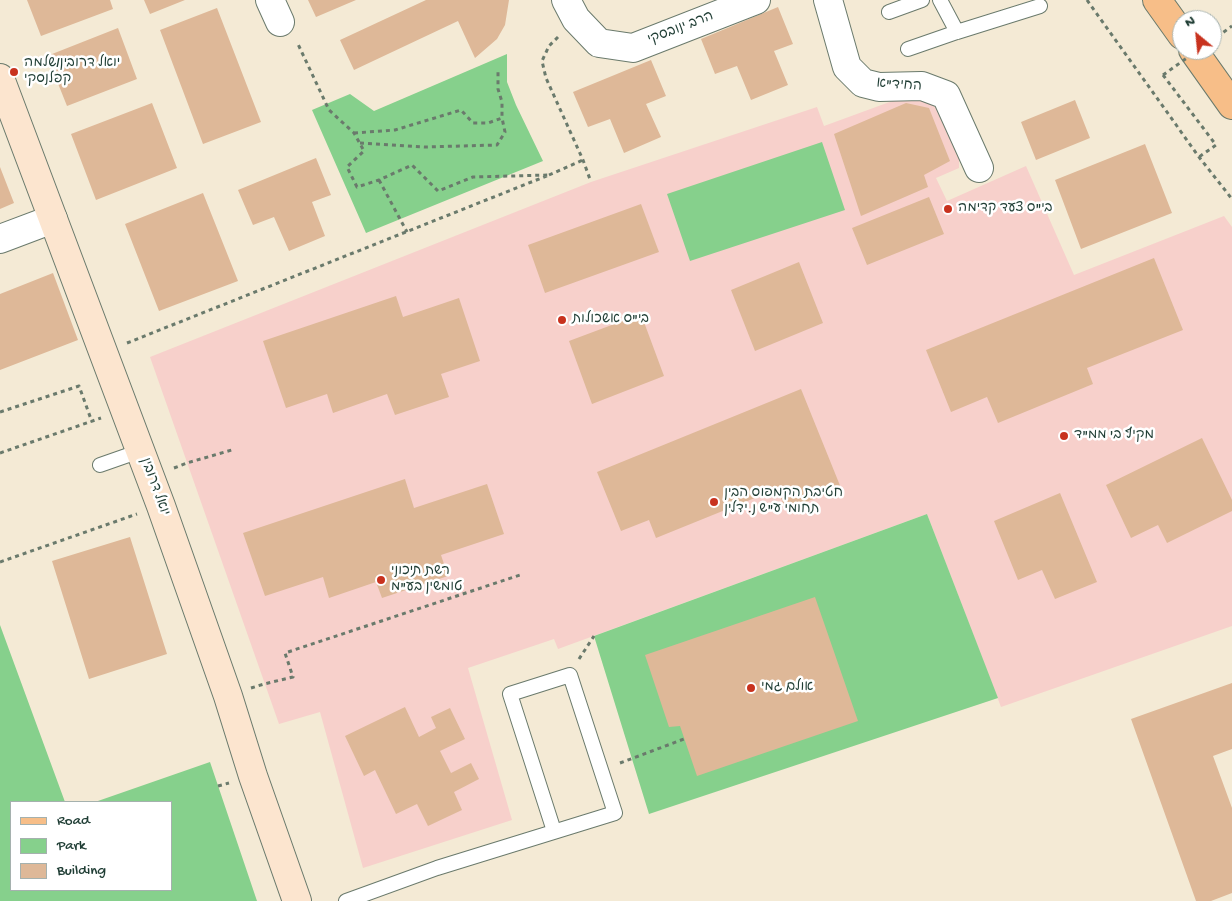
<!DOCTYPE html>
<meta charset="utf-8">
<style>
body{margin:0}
#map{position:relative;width:1232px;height:901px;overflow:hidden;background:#f4ead5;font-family:"Gochi Hand",sans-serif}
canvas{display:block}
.legend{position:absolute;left:10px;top:801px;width:162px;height:90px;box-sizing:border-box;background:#fff;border:1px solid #a5b1ae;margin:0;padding:6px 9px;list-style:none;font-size:15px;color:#1f3d34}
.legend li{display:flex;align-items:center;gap:10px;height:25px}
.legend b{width:25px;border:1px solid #a5b1ae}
.north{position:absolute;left:1172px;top:10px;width:50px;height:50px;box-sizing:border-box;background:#fff;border:1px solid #a5b1ae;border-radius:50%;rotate:332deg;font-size:14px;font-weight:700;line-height:20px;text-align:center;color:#1f3d34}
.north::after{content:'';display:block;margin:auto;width:18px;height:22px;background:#c8321e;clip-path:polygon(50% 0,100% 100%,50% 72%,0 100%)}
</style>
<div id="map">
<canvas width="1232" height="901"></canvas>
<ul class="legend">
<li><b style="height:6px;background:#f7be88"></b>Road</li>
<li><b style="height:14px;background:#86d08c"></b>Park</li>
<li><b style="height:14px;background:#deb898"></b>Building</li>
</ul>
<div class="north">N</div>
</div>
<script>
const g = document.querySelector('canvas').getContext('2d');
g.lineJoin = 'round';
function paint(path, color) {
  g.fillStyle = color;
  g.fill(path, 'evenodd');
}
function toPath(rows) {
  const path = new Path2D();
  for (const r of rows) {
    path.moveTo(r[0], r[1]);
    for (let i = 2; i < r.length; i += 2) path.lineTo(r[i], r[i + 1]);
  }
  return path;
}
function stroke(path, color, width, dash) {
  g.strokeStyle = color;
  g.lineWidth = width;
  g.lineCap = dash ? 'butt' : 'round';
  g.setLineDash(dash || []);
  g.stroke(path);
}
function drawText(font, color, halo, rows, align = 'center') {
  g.font = font + ' "Gochi Hand","Playpen Sans Hebrew",sans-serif';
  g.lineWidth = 5;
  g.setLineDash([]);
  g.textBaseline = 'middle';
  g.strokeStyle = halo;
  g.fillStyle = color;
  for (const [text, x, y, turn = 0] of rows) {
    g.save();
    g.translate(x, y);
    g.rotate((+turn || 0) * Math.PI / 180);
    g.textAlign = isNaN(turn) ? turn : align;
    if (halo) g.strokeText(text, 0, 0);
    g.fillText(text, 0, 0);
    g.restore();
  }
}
paint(toPath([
 [906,96,935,102,959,151,959,168,936,178,947,201,1026,166,1074,275,1224,216,1232,227,1232,626,1001,707,927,514,558,649,554,639,468,668,512,820,363,868,320,712,279,724,150,357,591,182,817,107,824,126]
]), '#f7d0cb');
paint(toPath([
 [507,54,507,82,516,105,543,161,366,233,312,110,350,94,374,111],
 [822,142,845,210,690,261,667,194],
 [927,514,998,698,649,814,594,636],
 [0,625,65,802,11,802,11,890,171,890,171,802,95,802,210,762,257,901,0,901]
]), '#86d08c');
paint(toPath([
 [27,0,110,0,113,9,41,36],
 [144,0,185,0,150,14],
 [308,0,356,0,316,17],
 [426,0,509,0,505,25,497,39,475,58,458,21,354,70,340,40],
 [778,7,793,44,774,51,788,85,751,100,737,66,715,74,701,39],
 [217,8,261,122,203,144,160,30],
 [118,28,137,79,67,106,47,56],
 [651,60,666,96,646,104,661,137,624,153,610,119,588,127,573,92],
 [1075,100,1090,138,1036,160,1021,122],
 [152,103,177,168,96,200,71,134],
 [906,103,929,108,950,161,924,175,928,187,861,216,834,134],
 [1145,144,1172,213,1081,249,1055,180],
 [316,158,331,195,312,202,325,236,289,251,274,217,253,225,238,190],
 [0,167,14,203,0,209],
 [203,193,238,281,159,311,125,224],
 [929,197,944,234,867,265,852,228],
 [641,204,659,252,545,293,528,245],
 [1154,258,1183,330,1087,368,1093,384,998,423,987,397,951,412,926,350],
 [799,262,823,323,755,351,731,290],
 [53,273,78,340,0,370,0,294],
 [396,296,403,317,459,298,480,361,441,374,449,397,395,415,387,394,333,413,327,394,286,408,263,341],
 [641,314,664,376,592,404,569,341],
 [801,389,841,488,786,510,777,489,656,538,649,520,621,531,597,472],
 [1202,438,1232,500,1232,511,1167,543,1158,525,1131,538,1106,485],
 [405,479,414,508,487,484,504,534,441,555,448,576,382,598,376,582,329,598,323,577,265,596,243,533],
 [1060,493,1097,582,1055,599,1042,570,1018,580,994,521],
 [130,537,167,654,89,679,52,561],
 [815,597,858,721,697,776,680,726,669,727,645,655],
 [1232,683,1232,749,1213,756,1232,808,1232,893,1211,901,1196,901,1131,719],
 [405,707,419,737,436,728,431,717,450,708,465,739,440,751,451,773,471,763,479,779,454,792,462,810,428,826,417,804,396,814,375,770,364,776,345,736]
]), '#deb898');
const lane = toPath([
 [940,0,957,32],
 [889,12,922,0],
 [908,49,957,32,1040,6],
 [100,465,140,451],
 [346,901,437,868,615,813,570,675,510,694,554,831]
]);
const street = toPath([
 [270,0,280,22],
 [566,0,576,19,599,43,633,48,756,0],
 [828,0,847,67,863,83,879,87,922,86,946,95,979,168],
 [0,239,53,219]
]);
const secondary = toPath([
 [0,78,161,506,228,696,253,776,297,901]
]);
const primary = toPath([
 [1157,0,1182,35],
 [1193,50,1232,105]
]);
stroke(lane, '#6a7a6c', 16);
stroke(street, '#6a7a6c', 30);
stroke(secondary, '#6a7a6c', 30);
stroke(primary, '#6a7a6c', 30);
stroke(toPath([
 [1087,0,1199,157,1232,199],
 [558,37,549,46,542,61,546,78,583,160,591,182],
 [1217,37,1232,26],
 [1163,75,1216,145,1199,157],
 [354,133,395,130,461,110,473,123,488,123,502,118,502,102,498,89,498,72],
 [360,143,425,147,497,145,505,132,502,118],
 [549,175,583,160],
 [379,180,407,232],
 [127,343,549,175,473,177,438,191,412,165,379,180,357,187,347,167,364,151,354,133,329,110,297,42],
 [0,412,79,386,92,422],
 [0,453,101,418],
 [174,468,187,463,235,449],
 [0,562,137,514],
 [579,659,594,636],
 [251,688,264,684,293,677,285,653,523,574],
 [620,763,684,739],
 [218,786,229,783]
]), '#6a7a6c', 3, [4, 4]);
stroke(lane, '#fff', 14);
stroke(street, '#fff', 28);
stroke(secondary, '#fce5cf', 28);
stroke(primary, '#f7be88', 28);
stroke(toPath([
 [1163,75,1198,50]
]), '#6a7a6c', 3, [4, 4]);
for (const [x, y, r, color] of [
 [14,72,5,"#c8321e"],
 [948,209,5,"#c8321e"],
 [562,320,5,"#c8321e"],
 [1064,436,5,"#c8321e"],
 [714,502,5,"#c8321e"],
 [381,580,5,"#c8321e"],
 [751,688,5,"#c8321e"]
]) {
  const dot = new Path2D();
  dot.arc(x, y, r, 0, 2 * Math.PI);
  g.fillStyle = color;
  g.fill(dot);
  stroke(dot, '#fff', 2);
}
drawText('14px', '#1f3d34', '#fff', [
 ["הרב ינובסקי",681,29,-21],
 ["החיד\"א",899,86,4],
 ["יואל דרובין",154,487,70]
]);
drawText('14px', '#1f3d34', '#fff', [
 ["יואל דרובין/שלמה",24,64],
 ["קפלנסקי",24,80],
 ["בי\"ס צעד קדימה",958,209],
 ["בי\"ס אשכולות",572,320],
 ["מקיף ב' ממ\"ד",1074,436],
 ["חטיבת הקמפוס הבין",724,494],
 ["תחומי ע\"ש נ.ידלין",724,510],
 ["רשת תיכוני",391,572],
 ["טומשין בע\"מ",391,588],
 ["אולם גמי",761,688]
], 'left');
</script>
